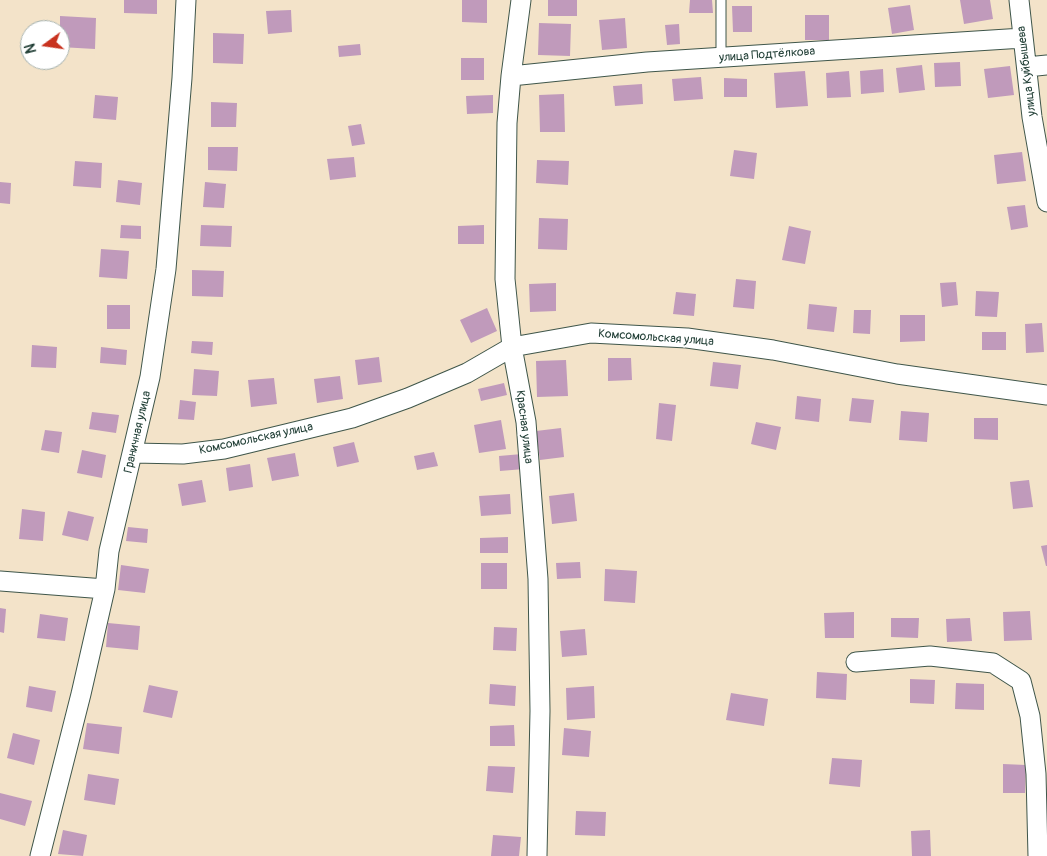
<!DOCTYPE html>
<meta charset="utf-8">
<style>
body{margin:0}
#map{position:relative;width:1047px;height:856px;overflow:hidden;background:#f3e3c9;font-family:Pangolin,sans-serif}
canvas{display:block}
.north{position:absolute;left:20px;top:20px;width:50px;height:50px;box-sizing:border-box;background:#fff;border:1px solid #a5b1ae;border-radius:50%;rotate:256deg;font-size:14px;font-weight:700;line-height:20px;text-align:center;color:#1f3d34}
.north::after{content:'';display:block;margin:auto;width:18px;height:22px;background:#c8321e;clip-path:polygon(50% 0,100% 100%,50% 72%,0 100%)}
</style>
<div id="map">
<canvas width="1047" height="856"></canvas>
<div class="north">N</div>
</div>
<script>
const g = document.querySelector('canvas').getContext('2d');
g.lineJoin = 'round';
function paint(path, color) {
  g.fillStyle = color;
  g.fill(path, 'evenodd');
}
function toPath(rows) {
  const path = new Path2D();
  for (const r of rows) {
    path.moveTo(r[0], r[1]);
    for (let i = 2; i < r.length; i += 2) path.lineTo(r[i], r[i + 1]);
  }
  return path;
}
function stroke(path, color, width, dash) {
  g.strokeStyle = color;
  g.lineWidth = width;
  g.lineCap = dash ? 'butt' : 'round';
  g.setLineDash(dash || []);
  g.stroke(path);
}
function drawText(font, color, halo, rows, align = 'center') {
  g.font = font + ' Pangolin,sans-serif';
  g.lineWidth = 4;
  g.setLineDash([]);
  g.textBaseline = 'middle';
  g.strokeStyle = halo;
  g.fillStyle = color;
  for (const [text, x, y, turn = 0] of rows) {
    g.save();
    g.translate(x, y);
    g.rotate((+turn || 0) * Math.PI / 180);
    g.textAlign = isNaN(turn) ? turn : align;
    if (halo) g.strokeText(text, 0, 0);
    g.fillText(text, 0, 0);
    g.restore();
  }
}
paint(toPath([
 [124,0,157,0,157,14,124,13],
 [462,0,487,0,487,23,462,22],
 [548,0,577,0,577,16,548,16],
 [690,0,712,0,713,13,689,13],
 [960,0,990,0,993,19,964,24],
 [910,5,914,30,892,34,888,8],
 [732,6,752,6,752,32,733,32],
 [291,10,292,32,268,34,266,11],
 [805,15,829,15,829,40,805,40],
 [60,16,96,18,95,49,60,47],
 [625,18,627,48,602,50,599,20],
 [539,23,571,24,570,56,538,55],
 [679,24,680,44,667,45,665,25],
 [213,33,244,34,243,64,213,63],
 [360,44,361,55,339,57,338,46],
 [461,58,484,58,484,80,461,80],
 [960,62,961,86,935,87,934,63],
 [922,65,925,90,899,93,896,68],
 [1010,66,1014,95,988,98,984,69],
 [883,69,884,92,861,94,860,71],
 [805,71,808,106,776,108,774,73],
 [849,71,851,97,827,98,826,73],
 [701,77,703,99,674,101,672,79],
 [724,78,747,79,747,97,724,97],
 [642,84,643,104,615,106,613,86],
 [564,94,565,132,540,132,539,95],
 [95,95,118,97,116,120,93,118],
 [493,95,493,113,467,114,466,96],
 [211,102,237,103,236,127,211,127],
 [361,124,365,144,352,146,348,126],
 [208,147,238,147,237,171,208,170],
 [734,150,757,153,754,179,730,176],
 [1022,152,1026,181,997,184,994,155],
 [354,157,356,177,330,180,327,159],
 [537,160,569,161,568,185,536,183],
 [75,161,102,163,101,188,73,186],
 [118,180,142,183,140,205,116,202],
 [0,182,11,183,10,204,0,203],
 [205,182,226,184,224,208,203,207],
 [1025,205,1028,227,1011,230,1007,207],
 [539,218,568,219,567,250,538,249],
 [121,225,141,226,141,239,120,238],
 [201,225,232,226,231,247,200,246],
 [484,225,484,244,458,244,458,226],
 [789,226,811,231,805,264,782,260],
 [101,249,129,251,127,279,99,277],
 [192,270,224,271,223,297,192,296],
 [736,279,756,281,754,309,733,307],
 [956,282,958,305,942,307,940,283],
 [556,283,556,311,530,312,529,284],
 [976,291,999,292,997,317,975,316],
 [676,292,696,294,694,316,673,314],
 [809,304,837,307,834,332,807,329],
 [107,305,130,305,130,329,107,329],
 [487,308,497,331,471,343,460,320],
 [854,310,871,310,870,334,853,333],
 [900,315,925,315,925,341,900,342],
 [1042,323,1044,352,1026,353,1025,324],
 [982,332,1006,332,1006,350,982,350],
 [192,341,213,342,212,355,191,353],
 [32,345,57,347,56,368,31,367],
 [101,347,127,350,126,365,100,363],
 [379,357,382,382,358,385,355,360],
 [608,358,631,358,632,380,608,381],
 [566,360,568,396,537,397,536,361],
 [713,362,741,365,738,389,710,386],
 [194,369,219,371,217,396,192,395],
 [340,376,343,399,317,403,314,379],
 [274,378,277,404,251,407,248,380],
 [504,383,507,395,481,401,478,389],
 [797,396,821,399,819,422,795,419],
 [852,398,874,400,871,423,849,421],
 [180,400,196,402,194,420,178,419],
 [659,403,676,405,672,441,656,439],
 [901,411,929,413,927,442,899,440],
 [92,412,119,415,116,433,89,429],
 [974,418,998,418,998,440,974,439],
 [501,420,506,449,479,453,474,425],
 [756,422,781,427,776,450,751,444],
 [561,428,564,457,540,460,536,431],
 [45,430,62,432,59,453,41,450],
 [354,442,359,462,337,467,333,447],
 [82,450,106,455,102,478,77,473],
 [434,452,438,466,417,470,414,456],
 [295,453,299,476,272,481,267,458],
 [522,454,524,469,500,471,499,456],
 [250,464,253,487,229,491,226,468],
 [202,480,206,502,182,506,178,484],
 [1029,480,1033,507,1013,509,1010,482],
 [574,493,577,521,552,524,549,496],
 [510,494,511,514,481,516,479,496],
 [22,509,45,512,43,541,19,539],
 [68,511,94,517,88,541,62,535],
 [128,527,148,529,147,543,126,541],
 [508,537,508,553,480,553,480,538],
 [1047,545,1047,566,1046,566,1041,546],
 [580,562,581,578,557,579,556,563],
 [481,563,507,563,507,589,481,589],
 [121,565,149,569,145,593,118,590],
 [605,569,637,571,635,603,604,601],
 [0,608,6,609,4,633,0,632],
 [1030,611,1032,640,1004,641,1003,612],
 [854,612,854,638,825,638,824,613],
 [40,614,68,618,65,641,37,638],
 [891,618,919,618,918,638,891,637],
 [970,618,972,641,947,642,946,619],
 [108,623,140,626,138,650,106,647],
 [494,627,517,628,516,651,493,650],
 [585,629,587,655,562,657,560,631],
 [817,672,847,674,846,700,816,698],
 [910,679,935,680,934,704,910,703],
 [956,683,984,684,984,710,955,709],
 [490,684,516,686,515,706,489,704],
 [149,685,178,691,172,718,143,712],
 [29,686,56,691,52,712,26,707],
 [594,686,595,718,567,720,566,688],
 [731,693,768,699,764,726,726,720],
 [87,723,122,727,119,754,83,749],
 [514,725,515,746,490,746,490,726],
 [564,728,591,731,589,757,562,755],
 [13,733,40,740,34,765,7,758],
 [832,758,862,760,860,787,829,784],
 [1003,764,1026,765,1025,793,1003,793],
 [488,766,515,767,513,793,486,791],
 [88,774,119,779,115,805,84,800],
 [0,793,32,801,25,826,0,819],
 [576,811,606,812,605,836,575,835],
 [63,830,87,835,83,856,58,854],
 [930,830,931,856,912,856,911,831],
 [493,835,521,837,519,856,491,856]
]), '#c09abb');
const service = toPath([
 [721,57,721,0]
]);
const minor = toPath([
 [521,0,511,76,507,123,505,279,512,347,526,422,538,579,540,711,537,856],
 [1019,0,1032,117,1047,202],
 [1027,67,1047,65],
 [511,76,647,62,1023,38],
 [133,453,183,454,224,449,352,418,408,398,467,373,512,347,591,333,687,338,773,350,897,374,1047,395],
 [0,581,105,589],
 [856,662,930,656,993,663,1021,681,1030,716,1036,774,1038,856],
 [40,856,81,694,105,589,109,551,150,377,166,269,182,78,186,0]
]);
stroke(service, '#3f564a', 11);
stroke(minor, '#3f564a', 21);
stroke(service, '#fff', 9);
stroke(minor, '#fff', 19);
drawText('12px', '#1f3d34', '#fff', [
 ["улица Подтёлкова",767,55,-4],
 ["улица Куйбышева",1027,71,-97],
 ["Комсомольская улица",656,338,4],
 ["Красная улица",524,427,83],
 ["Граничная улица",138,432,-77],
 ["Комсомольская улица",256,439,-12]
]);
</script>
